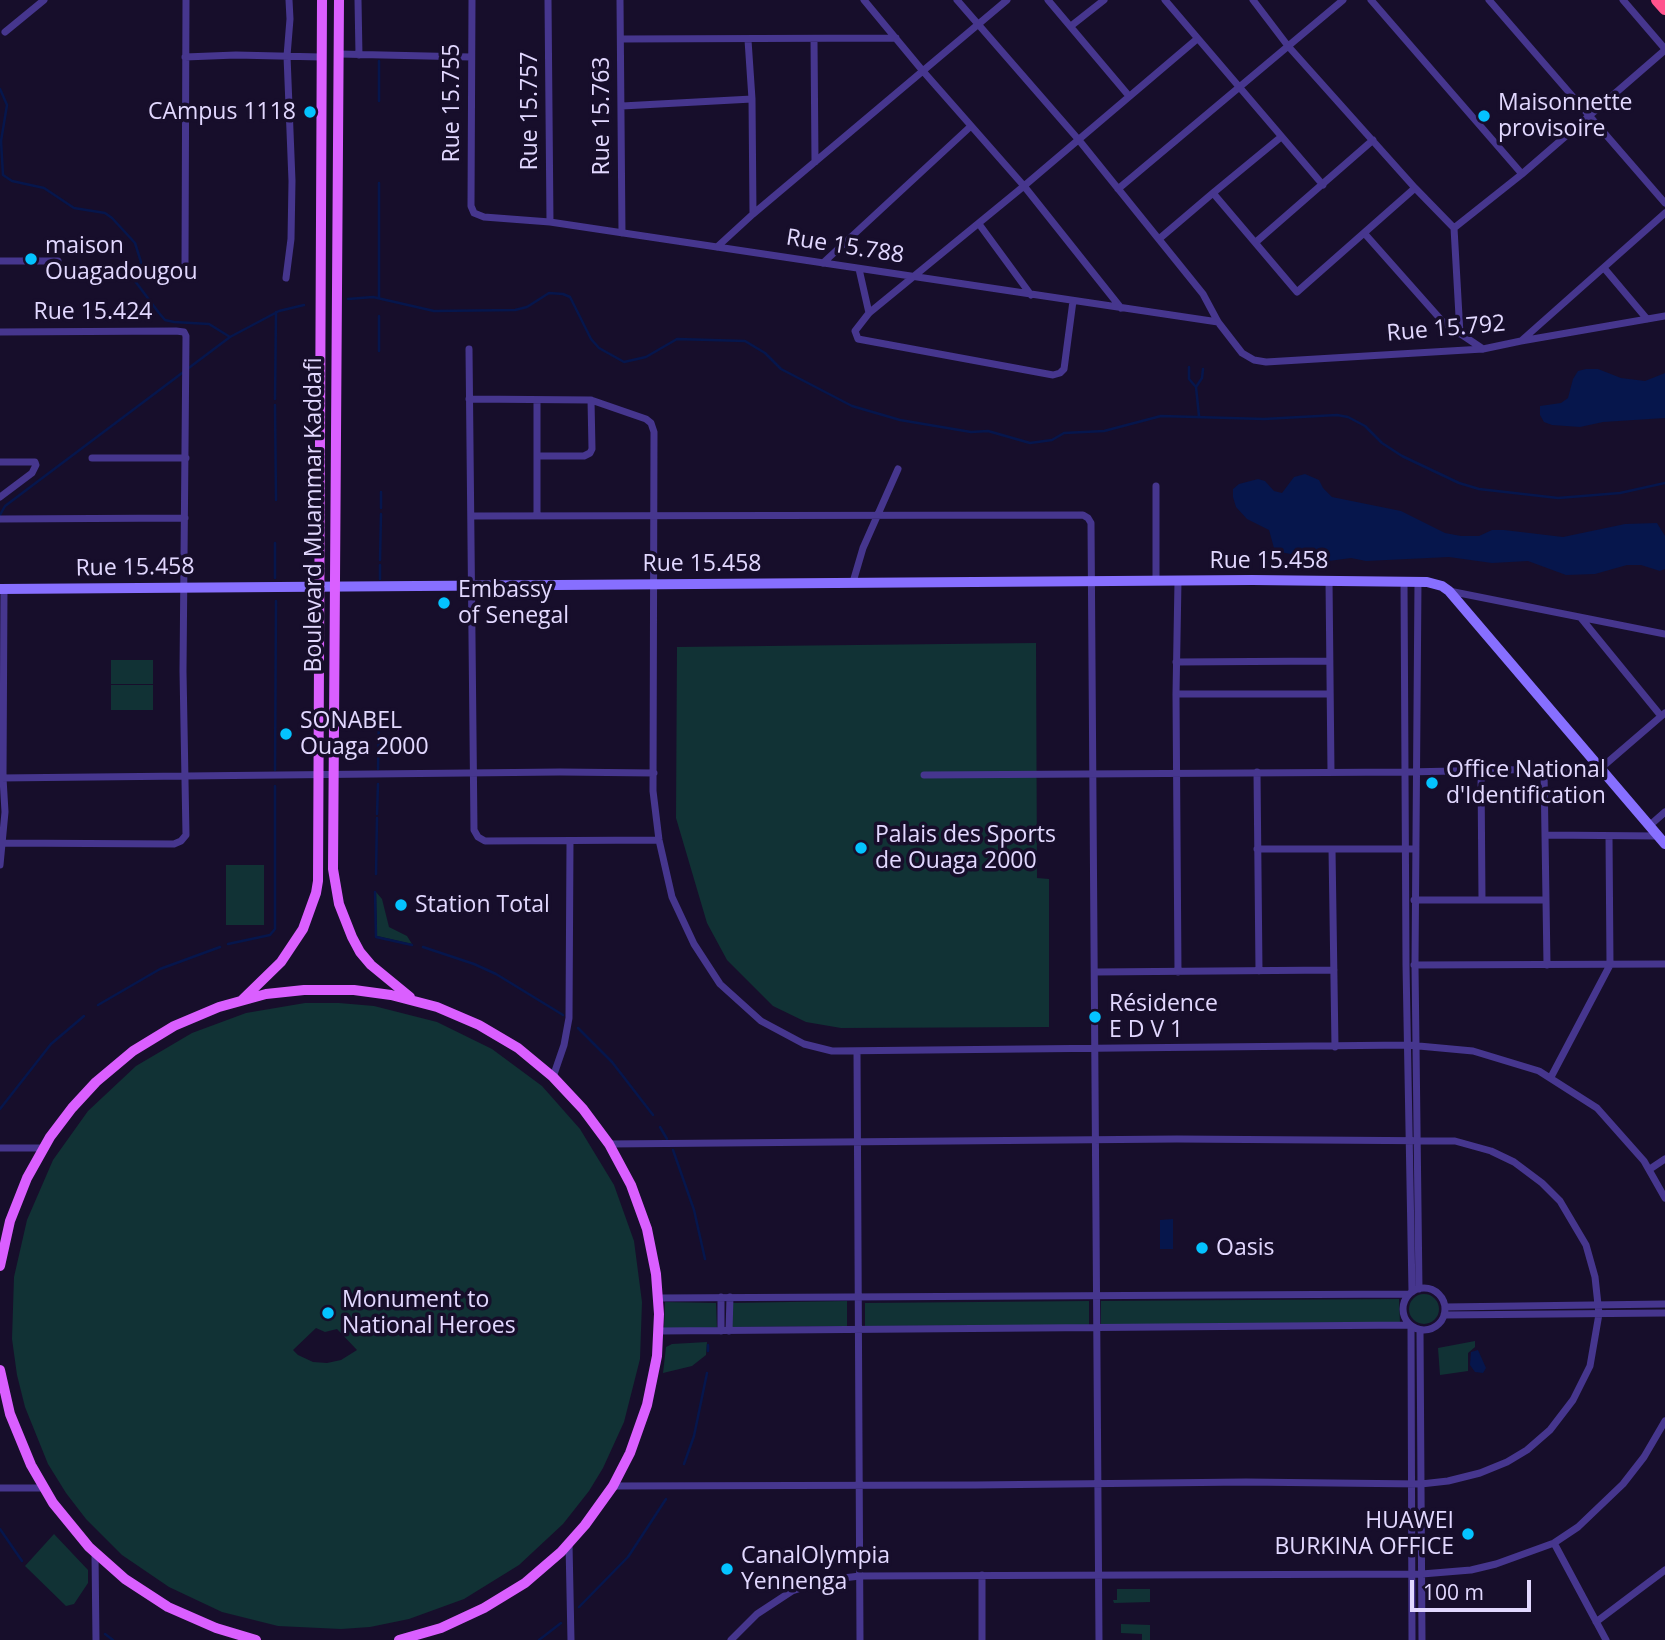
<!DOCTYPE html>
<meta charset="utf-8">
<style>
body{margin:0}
#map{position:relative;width:1665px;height:1640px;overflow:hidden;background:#170e2b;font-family:"Open Sans",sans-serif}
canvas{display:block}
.scale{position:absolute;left:1410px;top:1580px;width:121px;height:32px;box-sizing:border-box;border:4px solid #e2d8ff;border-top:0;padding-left:9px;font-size:21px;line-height:24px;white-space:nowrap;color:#e2d8ff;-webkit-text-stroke:5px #170e2b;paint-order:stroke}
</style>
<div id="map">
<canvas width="1665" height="1640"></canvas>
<div class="scale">100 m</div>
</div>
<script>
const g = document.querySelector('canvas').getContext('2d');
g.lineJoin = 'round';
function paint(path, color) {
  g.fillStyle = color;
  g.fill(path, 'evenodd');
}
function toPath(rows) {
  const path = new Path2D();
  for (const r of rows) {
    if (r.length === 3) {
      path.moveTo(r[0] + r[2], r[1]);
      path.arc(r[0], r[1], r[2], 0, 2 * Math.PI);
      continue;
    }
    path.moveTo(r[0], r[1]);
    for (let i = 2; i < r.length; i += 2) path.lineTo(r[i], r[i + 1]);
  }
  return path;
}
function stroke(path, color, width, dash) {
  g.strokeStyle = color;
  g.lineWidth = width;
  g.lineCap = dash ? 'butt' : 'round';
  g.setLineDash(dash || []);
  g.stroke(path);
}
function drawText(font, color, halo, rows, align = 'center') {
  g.font = font + ' "Open Sans",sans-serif';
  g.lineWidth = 7;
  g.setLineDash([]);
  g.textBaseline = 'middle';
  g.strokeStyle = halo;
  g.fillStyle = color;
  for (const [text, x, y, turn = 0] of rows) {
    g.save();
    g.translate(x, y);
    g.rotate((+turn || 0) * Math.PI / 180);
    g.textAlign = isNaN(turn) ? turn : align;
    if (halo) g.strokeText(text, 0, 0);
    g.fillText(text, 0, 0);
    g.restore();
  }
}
paint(toPath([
 [1036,643,1037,878,1049,879,1049,1027,841,1028,806,1022,773,1006,727,960,707,923,676,818,677,647],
 [111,660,153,660,153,684,111,684],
 [111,685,153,685,153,710,111,710],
 [226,865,264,865,264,925,226,925],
 [376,892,382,899,389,927,407,936,412,944,377,936],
 [305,1003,339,1003,374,1006,437,1022,492,1049,542,1086,580,1129,614,1185,634,1241,642,1302,640,1359,624,1422,603,1468,589,1491,563,1524,519,1565,464,1599,409,1619,370,1627,341,1629,278,1626,222,1612,169,1587,122,1555,86,1519,66,1493,48,1464,25,1407,17,1375,12,1339,14,1277,27,1220,53,1160,88,1111,136,1066,192,1033,246,1013],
 [316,1328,325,1332,337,1329,357,1350,341,1360,327,1363,313,1362,298,1355,293,1350],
 [1424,1309,15],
 [1399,1299,1400,1324,1101,1326,1101,1301],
 [847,1301,847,1326,732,1327,732,1303],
 [1089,1301,1089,1325,865,1326,865,1303],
 [665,1302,716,1303,717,1329,664,1328],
 [1475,1341,1475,1347,1468,1353,1468,1371,1440,1375,1438,1348],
 [707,1342,706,1355,692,1366,663,1373,666,1347,672,1344],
 [54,1534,88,1570,88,1583,74,1604,66,1606,25,1566],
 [1117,1589,1150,1589,1150,1602,1114,1603,1113,1600,1117,1600],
 [1121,1624,1150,1625,1150,1640,1142,1640,1142,1634,1121,1633]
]), '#113235');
paint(toPath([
 [1586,369,1598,369,1621,378,1645,381,1665,373,1665,418,1603,422,1580,427,1552,425,1544,422,1540,415,1540,406,1561,403,1568,398,1573,379,1578,371],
 [1305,474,1319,480,1323,488,1332,497,1401,511,1445,533,1461,536,1479,536,1492,530,1504,530,1563,537,1625,524,1657,523,1665,536,1665,569,1660,571,1641,565,1627,565,1595,574,1566,575,1528,561,1492,563,1449,557,1366,561,1351,558,1329,561,1280,552,1274,548,1269,530,1247,519,1236,507,1233,497,1233,489,1239,484,1258,479,1265,481,1274,491,1282,493,1294,477],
 [1173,1219,1173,1249,1160,1249,1160,1220],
 [1478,1350,1486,1368,1483,1373,1475,1372,1470,1365,1471,1352]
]), '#06164c');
stroke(toPath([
 [379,61,379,101],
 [0,89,7,105,1,141,3,175,12,181,44,188,74,208,105,213,112,218,135,243,141,262,135,281,159,313,165,320,174,322,209,324,230,337],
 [379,183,379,298],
 [348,299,373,297,434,311,515,310,527,307,549,293,563,294,570,297,591,339,599,348,624,362,646,357,677,339,745,341,765,353,781,369,852,406,900,420,971,432,988,431,1030,443,1052,440,1064,433,1104,431,1161,416,1264,419,1337,415,1348,417,1365,426,1382,443,1402,456,1459,483,1479,489,1558,498,1620,493,1665,483],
 [379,316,379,351],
 [1189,367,1189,379,1196,387,1199,416],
 [1196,387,1202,378,1203,369],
 [275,399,276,312],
 [275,405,276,500],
 [381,508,381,492],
 [0,515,5,506,230,337,279,311,304,305],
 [275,543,275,578],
 [380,560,381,514],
 [380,579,380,565],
 [378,769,379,718],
 [275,770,276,601],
 [377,814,378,784],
 [376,874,377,818],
 [375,892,376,937,412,945],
 [228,944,270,935,275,929,275,786],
 [423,947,474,964,496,974,563,1015],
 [98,1005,160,969,220,947],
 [578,1028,612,1062,653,1115],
 [0,1109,51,1044,84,1016],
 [660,1127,667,1139],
 [673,1150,694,1210,705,1259],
 [708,1345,708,1351],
 [684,1464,694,1436,707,1373],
 [0,1529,22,1561],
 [579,1607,628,1557,666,1499],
 [105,1634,113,1640],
 [539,1640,561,1623]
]), '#06164c', 2.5);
stroke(toPath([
 [358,0,359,55],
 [472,0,471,206,474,213,484,217,550,222,1218,322],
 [548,0,550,222],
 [620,0,622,233],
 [864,0,922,70,1024,186,1121,308],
 [957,0,1078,139,1203,294,1218,322,1242,353,1254,360,1266,362,1483,349,1521,341,1665,213],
 [1048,0,1129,96],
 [1165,0,1323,185],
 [1253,0,1288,46,1415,188,1454,228,1460,334],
 [1371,0,1522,174],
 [1489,0,1665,203],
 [1623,0,1665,49],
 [1071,26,1104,0],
 [5,32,44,0],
 [621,39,896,38],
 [814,39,815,162],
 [748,40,752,99,753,214],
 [339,54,471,57],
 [185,57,236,55,321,57],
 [622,106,752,99],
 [1281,137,1213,193,1297,292,1415,188],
 [1118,189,1343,0],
 [979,224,1031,295],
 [1454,228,1522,174,1665,50],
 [1365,234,1443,322,1483,349],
 [1159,239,1213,193],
 [1256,242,1373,140],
 [717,247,753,214,1007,0],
 [0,261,58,261],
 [823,263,971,126],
 [185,266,186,0],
 [1604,268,1647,319],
 [859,269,869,313],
 [286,278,291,239,292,181,287,56,290,19,289,0],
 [1073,301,1064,369,1060,373,1053,375,858,339,855,331,869,313,1024,186,1197,39],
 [0,332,176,331,184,332,186,336,183,671,186,835,181,841,174,844,2,843],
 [1521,341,1665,316],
 [469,349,474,830,478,837,485,841,659,840],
 [469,399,591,400,646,419,651,423,654,432,653,791,659,840,672,897,694,944,720,984,761,1021,804,1044,832,1051,1408,1045,1473,1051,1539,1071,1597,1108,1644,1161,1665,1198],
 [537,456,584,456,590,453,592,449,591,400],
 [92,458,186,458],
 [0,462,35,462,36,465,32,473,0,497],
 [1156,486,1156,581],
 [471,516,1083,515,1088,518,1091,523,1099,1640],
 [537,516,537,401],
 [0,519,185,518],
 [1329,580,1331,772],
 [1404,581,1406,965,1412,1292],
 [853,582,863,548,898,469],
 [1418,582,1415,965,1419,1289],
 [1449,591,1665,634],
 [1581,618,1661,716],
 [1176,662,1329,661],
 [1176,694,1329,694],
 [1481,770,1482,900],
 [1544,770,1547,965],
 [1257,772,1259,971],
 [924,775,1406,772,1601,768,1665,713],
 [0,778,560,772,654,773],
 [1649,826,1665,812],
 [1545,835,1658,836],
 [1257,849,1416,849],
 [1332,849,1335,1047],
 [0,865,5,812,3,778,4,589],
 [1414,900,1546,900],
 [1414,965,1665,964],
 [1096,972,1334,970],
 [1178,972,1176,694,1178,581],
 [857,1051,860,1640],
 [553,1077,564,1045,569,1018,570,842],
 [1551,1077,1610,965,1609,836],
 [609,1144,1177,1139,1455,1141,1491,1151,1514,1162,1542,1183,1560,1201,1586,1245,1595,1277,1599,1314,1590,1366,1573,1400,1550,1430,1527,1450,1507,1462,1480,1473,1448,1481,1421,1484,1246,1482,975,1485,613,1486],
 [0,1148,44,1148],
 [1650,1169,1665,1159],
 [1424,1309,21],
 [658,1298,1409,1294],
 [1445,1307,1665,1304],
 [1444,1315,1665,1313],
 [1411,1326,1412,1640],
 [1420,1330,1422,1640],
 [659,1331,1410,1325],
 [721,1331,721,1297],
 [729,1331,730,1297],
 [0,1488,43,1488],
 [1554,1543,1606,1640],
 [569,1544,571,1640],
 [95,1553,96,1640],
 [982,1575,982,1640],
 [1596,1622,1665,1570],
 [731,1640,757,1614,792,1591,826,1580,860,1576,1422,1574,1471,1570,1496,1564,1554,1543,1578,1527,1623,1484,1644,1457,1665,1421]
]), '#46368e', 7);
stroke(toPath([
 [0,589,1252,580,1427,582,1442,586,1449,591,1665,844]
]), '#876fff', 10);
stroke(toPath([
 [339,0,333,869,339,904,352,937,360,952,371,965,410,997],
 [242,1000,281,962,303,929,316,893,318,881,322,0],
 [0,1266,10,1221,27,1178,50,1137,72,1108,96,1082,133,1051,174,1026,219,1007,266,994,304,990,354,990,391,995,437,1007,479,1025,518,1048,553,1077,583,1109,609,1144,631,1185,647,1229,656,1274,659,1314,657,1356,647,1405,630,1453,613,1486,585,1525,561,1552,525,1583,484,1608,441,1628,399,1640],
 [0,1370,10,1414,31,1465,53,1503,89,1547,125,1579,168,1607,216,1628,256,1640]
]), '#da5fff', 10);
stroke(toPath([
 [1657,0,1665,9]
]), '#ff538d', 12);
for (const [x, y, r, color] of [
 [310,112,7,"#04c3ff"],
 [1484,116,7,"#04c3ff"],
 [31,259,7,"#04c3ff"],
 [444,603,7,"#04c3ff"],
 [286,734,7,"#04c3ff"],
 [1432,783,7,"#04c3ff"],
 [861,848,7,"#04c3ff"],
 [401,905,7,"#04c3ff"],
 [1095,1017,7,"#04c3ff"],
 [1202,1248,7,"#04c3ff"],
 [328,1313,7,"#04c3ff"],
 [1468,1534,7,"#04c3ff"],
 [727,1569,7,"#04c3ff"]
]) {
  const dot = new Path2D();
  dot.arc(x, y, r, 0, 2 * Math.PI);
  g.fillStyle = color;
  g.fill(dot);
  stroke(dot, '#170e2b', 2.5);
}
drawText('23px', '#e2d8ff', '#170e2b', [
 ["Rue 15.755",452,103,-90],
 ["Rue 15.757",530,111,-90],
 ["Rue 15.763",602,116,-90],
 ["Rue 15.788",845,247,9],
 ["Rue 15.424",93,312],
 ["Rue 15.792",1446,329,-5],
 ["Boulevard Muammar Kaddafi",314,515,-90],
 ["Rue 15.458",1269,561],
 ["Rue 15.458",702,564],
 ["Rue 15.458",135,568,-1]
]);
drawText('23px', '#e2d8ff', '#170e2b', [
 ["Maisonnette",1498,103],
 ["provisoire",1498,129],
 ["CAmpus 1118",296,112,"right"],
 ["maison",45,246],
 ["Ouagadougou",45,272],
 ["Embassy",458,590],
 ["of Senegal",458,616],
 ["SONABEL",300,721],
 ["Ouaga 2000",300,747],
 ["Office National",1446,770],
 ["d'Identification",1446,796],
 ["Palais des Sports",875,835],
 ["de Ouaga 2000",875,861],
 ["Station Total",415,905],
 ["Résidence",1109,1004],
 ["E D V 1",1109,1030],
 ["Oasis",1216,1248],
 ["Monument to",342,1300],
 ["National Heroes",342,1326],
 ["HUAWEI",1454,1521,"right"],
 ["BURKINA OFFICE",1454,1547,"right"],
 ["CanalOlympia",741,1556],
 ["Yennenga",741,1582]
], 'left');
</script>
